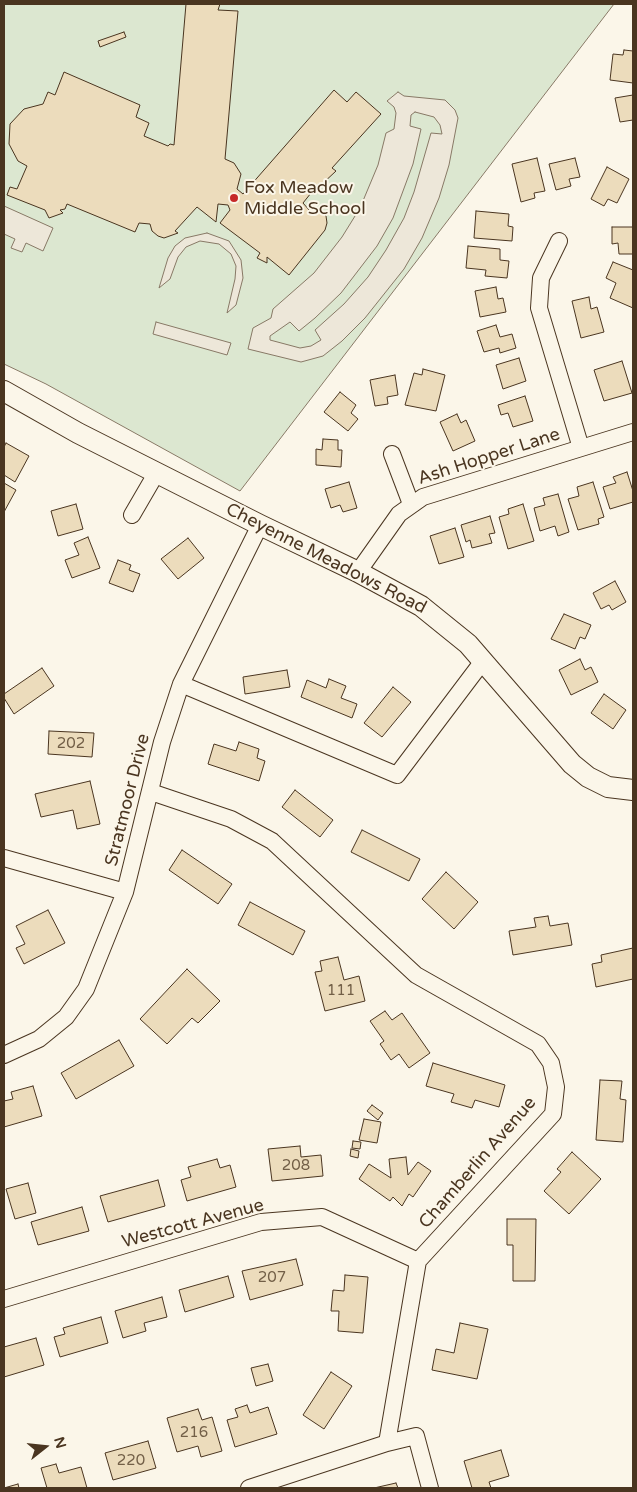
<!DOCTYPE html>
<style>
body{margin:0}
#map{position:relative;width:637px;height:1492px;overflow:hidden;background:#fbf6e9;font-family:"Varela Round",sans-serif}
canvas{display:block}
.frame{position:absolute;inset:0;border:5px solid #4a3520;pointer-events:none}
.north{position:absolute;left:20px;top:1422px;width:50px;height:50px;-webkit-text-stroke:4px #fbf6e9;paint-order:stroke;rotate:74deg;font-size:14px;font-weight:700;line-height:20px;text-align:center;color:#4a3520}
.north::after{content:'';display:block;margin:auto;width:18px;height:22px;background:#4a3520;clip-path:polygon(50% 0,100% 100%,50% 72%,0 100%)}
</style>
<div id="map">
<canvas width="637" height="1492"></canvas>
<div class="frame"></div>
<div class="north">N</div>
</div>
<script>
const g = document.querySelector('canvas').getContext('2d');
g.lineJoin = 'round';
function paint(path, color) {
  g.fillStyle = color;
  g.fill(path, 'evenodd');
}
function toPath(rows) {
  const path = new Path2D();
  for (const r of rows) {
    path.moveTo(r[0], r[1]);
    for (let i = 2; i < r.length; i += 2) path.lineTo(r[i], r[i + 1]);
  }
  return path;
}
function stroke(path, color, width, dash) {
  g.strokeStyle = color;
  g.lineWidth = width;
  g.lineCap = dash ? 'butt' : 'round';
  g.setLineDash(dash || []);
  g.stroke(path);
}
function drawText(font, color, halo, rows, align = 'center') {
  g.font = font + ' "Varela Round",sans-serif';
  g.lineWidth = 4;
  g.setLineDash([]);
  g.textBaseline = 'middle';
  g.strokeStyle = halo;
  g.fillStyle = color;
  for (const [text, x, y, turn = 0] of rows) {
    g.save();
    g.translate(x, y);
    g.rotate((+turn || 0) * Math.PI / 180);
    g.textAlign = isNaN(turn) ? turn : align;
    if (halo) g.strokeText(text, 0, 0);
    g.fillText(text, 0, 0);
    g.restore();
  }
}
const green = toPath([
 [4,4,614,4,240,491,46,384,4,364,4,4]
]);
paint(green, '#dce7d0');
stroke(green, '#887966', 1);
const parking = toPath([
 [398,92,404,96,445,100,455,110,458,118,449,165,439,198,422,238,404,269,365,318,342,341,323,356,301,362,248,349,253,328,271,318,273,309,314,273,342,237,360,208,378,165,386,133,394,129,396,113,394,107,387,101,398,92],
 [415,112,434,117,440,125,442,134,431,133,414,192,404,218,386,250,368,277,344,304,315,330,321,340,311,346,300,348,270,340,270,336,290,322,299,331,315,318,341,293,377,246,393,218,413,164,421,129,410,126,411,115,415,112],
 [4,206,53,228,43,251,26,243,22,252,11,248,15,239,4,234,4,206],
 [207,233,229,241,241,260,243,278,236,305,227,313,235,279,236,266,231,254,219,244,200,241,186,247,178,257,170,279,159,288,168,258,175,246,185,238,207,233],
 [156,322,231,343,227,355,153,334,156,322]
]);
paint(parking, '#ede7d9');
stroke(parking, '#887966', 1);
const building = toPath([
 [186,4,220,4,218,10,238,11,225,159,234,163,241,174,237,189,243,194,334,90,347,102,356,92,381,114,332,168,336,171,321,185,319,183,303,203,310,211,322,212,326,216,327,223,325,230,289,275,267,257,267,263,257,258,260,253,220,223,230,210,228,205,218,204,216,222,197,207,175,231,178,233,164,238,158,236,152,231,150,224,139,223,135,232,67,204,65,209,60,210,63,213,49,218,45,210,7,195,10,187,17,189,27,166,18,161,9,144,10,124,24,109,43,104,48,92,55,95,64,72,140,105,136,117,149,123,144,136,168,146,170,144,174,145,186,4],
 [124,32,126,37,100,47,98,41,124,32],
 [624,50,633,51,633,83,610,80,613,54,623,55,624,50],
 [633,95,633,120,620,122,615,98,633,95],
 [537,158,545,191,534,193,535,198,521,202,512,164,537,158],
 [575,158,580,177,569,179,571,186,556,190,549,164,575,158],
 [607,167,629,179,617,203,608,199,604,206,591,199,607,167],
 [476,211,509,214,508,226,513,227,512,241,474,238,476,211],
 [612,227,633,227,633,254,619,254,618,243,612,244,612,227],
 [468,246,500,249,500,260,509,261,507,278,485,276,486,270,466,268,468,246],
 [613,262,633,270,633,308,610,298,616,283,606,278,613,262],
 [496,287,498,299,503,298,506,312,480,317,475,291,496,287],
 [589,297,591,309,597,307,604,332,581,338,572,301,589,297],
 [496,325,500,337,512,334,516,348,500,353,499,348,484,352,477,331,496,325],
 [519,358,526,381,503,389,496,365,519,358],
 [622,361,632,393,604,401,594,370,622,361],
 [423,369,445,375,436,411,405,405,414,373,422,375,423,369],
 [395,375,398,395,387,397,388,404,375,406,370,380,395,375],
 [340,392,356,405,351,413,358,419,348,431,324,412,340,392],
 [525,396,533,421,513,427,508,413,501,415,498,405,525,396],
 [457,414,461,423,466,420,475,441,453,451,440,422,457,414],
 [323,439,338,440,338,450,342,450,341,467,316,465,316,449,322,450,323,439],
 [6,443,29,456,15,482,4,475,4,447,6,443],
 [627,472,633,491,633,502,610,509,603,487,616,483,613,477,627,472],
 [349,482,357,508,343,512,340,505,331,508,325,489,349,482],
 [593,482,604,517,598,519,599,524,578,530,568,499,579,496,577,487,593,482],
 [4,483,16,490,4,512,4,483],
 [558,494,569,532,558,536,555,526,540,531,534,508,545,505,543,498,558,494],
 [76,504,83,529,58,536,51,511,76,504],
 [523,504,534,541,508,549,499,517,509,514,508,509,523,504],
 [490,516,495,533,489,534,492,543,472,548,470,540,466,542,461,525,490,516],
 [455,528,464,557,439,564,430,536,455,528],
 [88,537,100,568,72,578,65,560,79,555,74,543,88,537],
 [188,538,204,558,178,579,161,559,188,538],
 [118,560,131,565,129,570,140,574,133,592,109,583,118,560],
 [615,581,626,602,612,610,609,605,601,609,593,593,615,581],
 [564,614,591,625,585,639,580,637,575,649,551,639,564,614],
 [580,659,585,670,591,667,598,682,571,695,559,670,580,659],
 [42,668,54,686,14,714,4,698,4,694,42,668],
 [287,670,290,687,245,694,243,677,287,670],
 [329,679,346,686,341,698,357,704,352,718,301,697,307,680,326,688,329,679],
 [393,687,411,702,382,737,364,723,393,687],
 [604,694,626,710,613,729,591,713,604,694],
 [49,731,94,733,92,757,48,754,49,731],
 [239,742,259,749,257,758,265,761,259,781,208,764,214,744,236,751,239,742],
 [90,781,100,824,77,829,73,810,41,817,35,794,90,781],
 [295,790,333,820,320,837,282,807,295,790],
 [362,830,420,859,409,881,351,852,362,830],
 [182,850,232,884,218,904,169,870,182,850],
 [446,872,478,902,454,929,422,899,446,872],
 [250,902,305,931,293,955,238,925,250,902],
 [48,910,65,943,24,964,16,948,25,944,16,926,48,910],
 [548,916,550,926,568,923,572,945,513,955,509,931,536,927,534,918,548,916],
 [633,948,633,979,596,987,592,964,602,962,601,955,633,948],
 [338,957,344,980,359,976,365,1001,325,1011,315,972,322,971,320,961,338,957],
 [187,969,220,1001,198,1023,192,1018,167,1044,140,1019,187,969],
 [385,1011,392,1020,402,1013,430,1053,409,1068,399,1054,391,1060,380,1044,384,1041,370,1021,385,1011],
 [119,1040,134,1066,76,1099,61,1073,119,1040],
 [433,1063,505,1085,499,1107,475,1100,472,1108,451,1102,454,1094,426,1086,433,1063],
 [600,1080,622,1081,620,1099,626,1100,623,1142,596,1140,600,1080],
 [33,1086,42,1116,4,1127,4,1101,13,1099,11,1092,33,1086],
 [372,1105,383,1113,378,1120,367,1111,372,1105],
 [364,1119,381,1122,377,1143,359,1140,364,1119],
 [353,1141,361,1142,360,1149,352,1148,353,1141],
 [300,1146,301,1157,321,1155,323,1176,272,1181,268,1149,300,1146],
 [351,1149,359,1151,358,1158,350,1156,351,1149],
 [572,1152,601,1179,569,1214,544,1191,561,1172,557,1169,572,1152],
 [406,1157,408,1175,418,1162,431,1171,413,1197,409,1194,402,1206,393,1197,390,1201,359,1179,369,1164,391,1178,389,1159,406,1157],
 [217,1159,220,1168,230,1165,236,1187,187,1201,181,1180,191,1177,188,1167,217,1159],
 [158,1180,165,1206,108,1222,100,1196,158,1180],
 [28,1183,36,1213,15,1219,6,1189,28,1183],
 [82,1207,89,1231,38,1245,31,1222,82,1207],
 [507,1219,536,1219,535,1281,513,1281,513,1245,507,1245,507,1219],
 [296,1259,303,1285,250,1300,242,1271,296,1259],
 [345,1275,368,1277,363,1333,338,1331,339,1311,331,1311,333,1290,344,1291,345,1275],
 [228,1276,234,1297,185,1312,179,1290,228,1276],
 [162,1297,167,1317,144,1323,146,1331,123,1338,115,1311,162,1297],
 [101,1317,108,1343,60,1357,54,1337,65,1334,63,1328,101,1317],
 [460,1323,488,1329,477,1379,432,1370,436,1349,454,1353,460,1323],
 [36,1338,44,1365,4,1377,4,1347,36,1338],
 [268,1364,273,1381,256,1386,251,1368,268,1364],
 [331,1372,352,1386,324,1429,303,1415,331,1372],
 [247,1405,250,1413,268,1407,277,1434,235,1447,227,1420,238,1417,235,1409,247,1405],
 [198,1409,202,1420,212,1417,222,1451,201,1457,198,1446,177,1452,167,1418,198,1409],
 [148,1441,156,1468,113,1480,105,1453,148,1441],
 [501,1450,509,1476,489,1482,491,1488,472,1488,464,1461,501,1450],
 [56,1464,59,1473,81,1467,87,1488,47,1488,41,1468,56,1464],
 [396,1483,398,1488,374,1488,396,1483],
 [18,1484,19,1488,4,1488,18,1484]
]);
paint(building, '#ecdcbc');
stroke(building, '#4a3520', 1);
const minor = toPath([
 [559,241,541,278,539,308,581,448],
 [392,454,411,504],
 [132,515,157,472],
 [358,572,399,514,423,497,633,432],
 [181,684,397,775,483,661],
 [151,792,231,819,272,841,416,975,538,1044,551,1063,556,1087,553,1114,418,1261,387,1443],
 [4,858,125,892],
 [4,1055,39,1039,66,1017,86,989,125,892,162,742,181,684,260,525],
 [4,1299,261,1222,322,1217,418,1261],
 [249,1488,387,1443,416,1436,430,1488]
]);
const major = toPath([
 [4,391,78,433,260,525,358,572,421,606,468,644,572,764,588,777,608,787,633,790]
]);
stroke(minor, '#4a3520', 18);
stroke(major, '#4a3520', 22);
stroke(minor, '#fbf6e9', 16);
stroke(major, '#fbf6e9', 20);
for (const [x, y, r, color] of [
 [234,198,5,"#c62828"]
]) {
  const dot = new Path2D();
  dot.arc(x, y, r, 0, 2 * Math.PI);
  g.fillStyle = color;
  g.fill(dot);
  stroke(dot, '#fbf6e9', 2);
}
drawText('15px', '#725f47', null, [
 ["202",71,744],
 ["111",341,991],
 ["208",296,1166],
 ["207",272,1278],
 ["216",194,1433],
 ["220",131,1461]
]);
drawText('18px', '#4a3520', '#fbf6e9', [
 ["Fox Meadow",244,188],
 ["Middle School",244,209]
], 'left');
drawText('18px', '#4a3520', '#fbf6e9', [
 ["Ash Hopper Lane",489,457,-18],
 ["Cheyenne Meadows Road",326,559,27],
 ["Stratmoor Drive",128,800,-76],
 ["Chamberlin Avenue",478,1163,-49],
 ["Westcott Avenue",193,1224,-15]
]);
</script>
